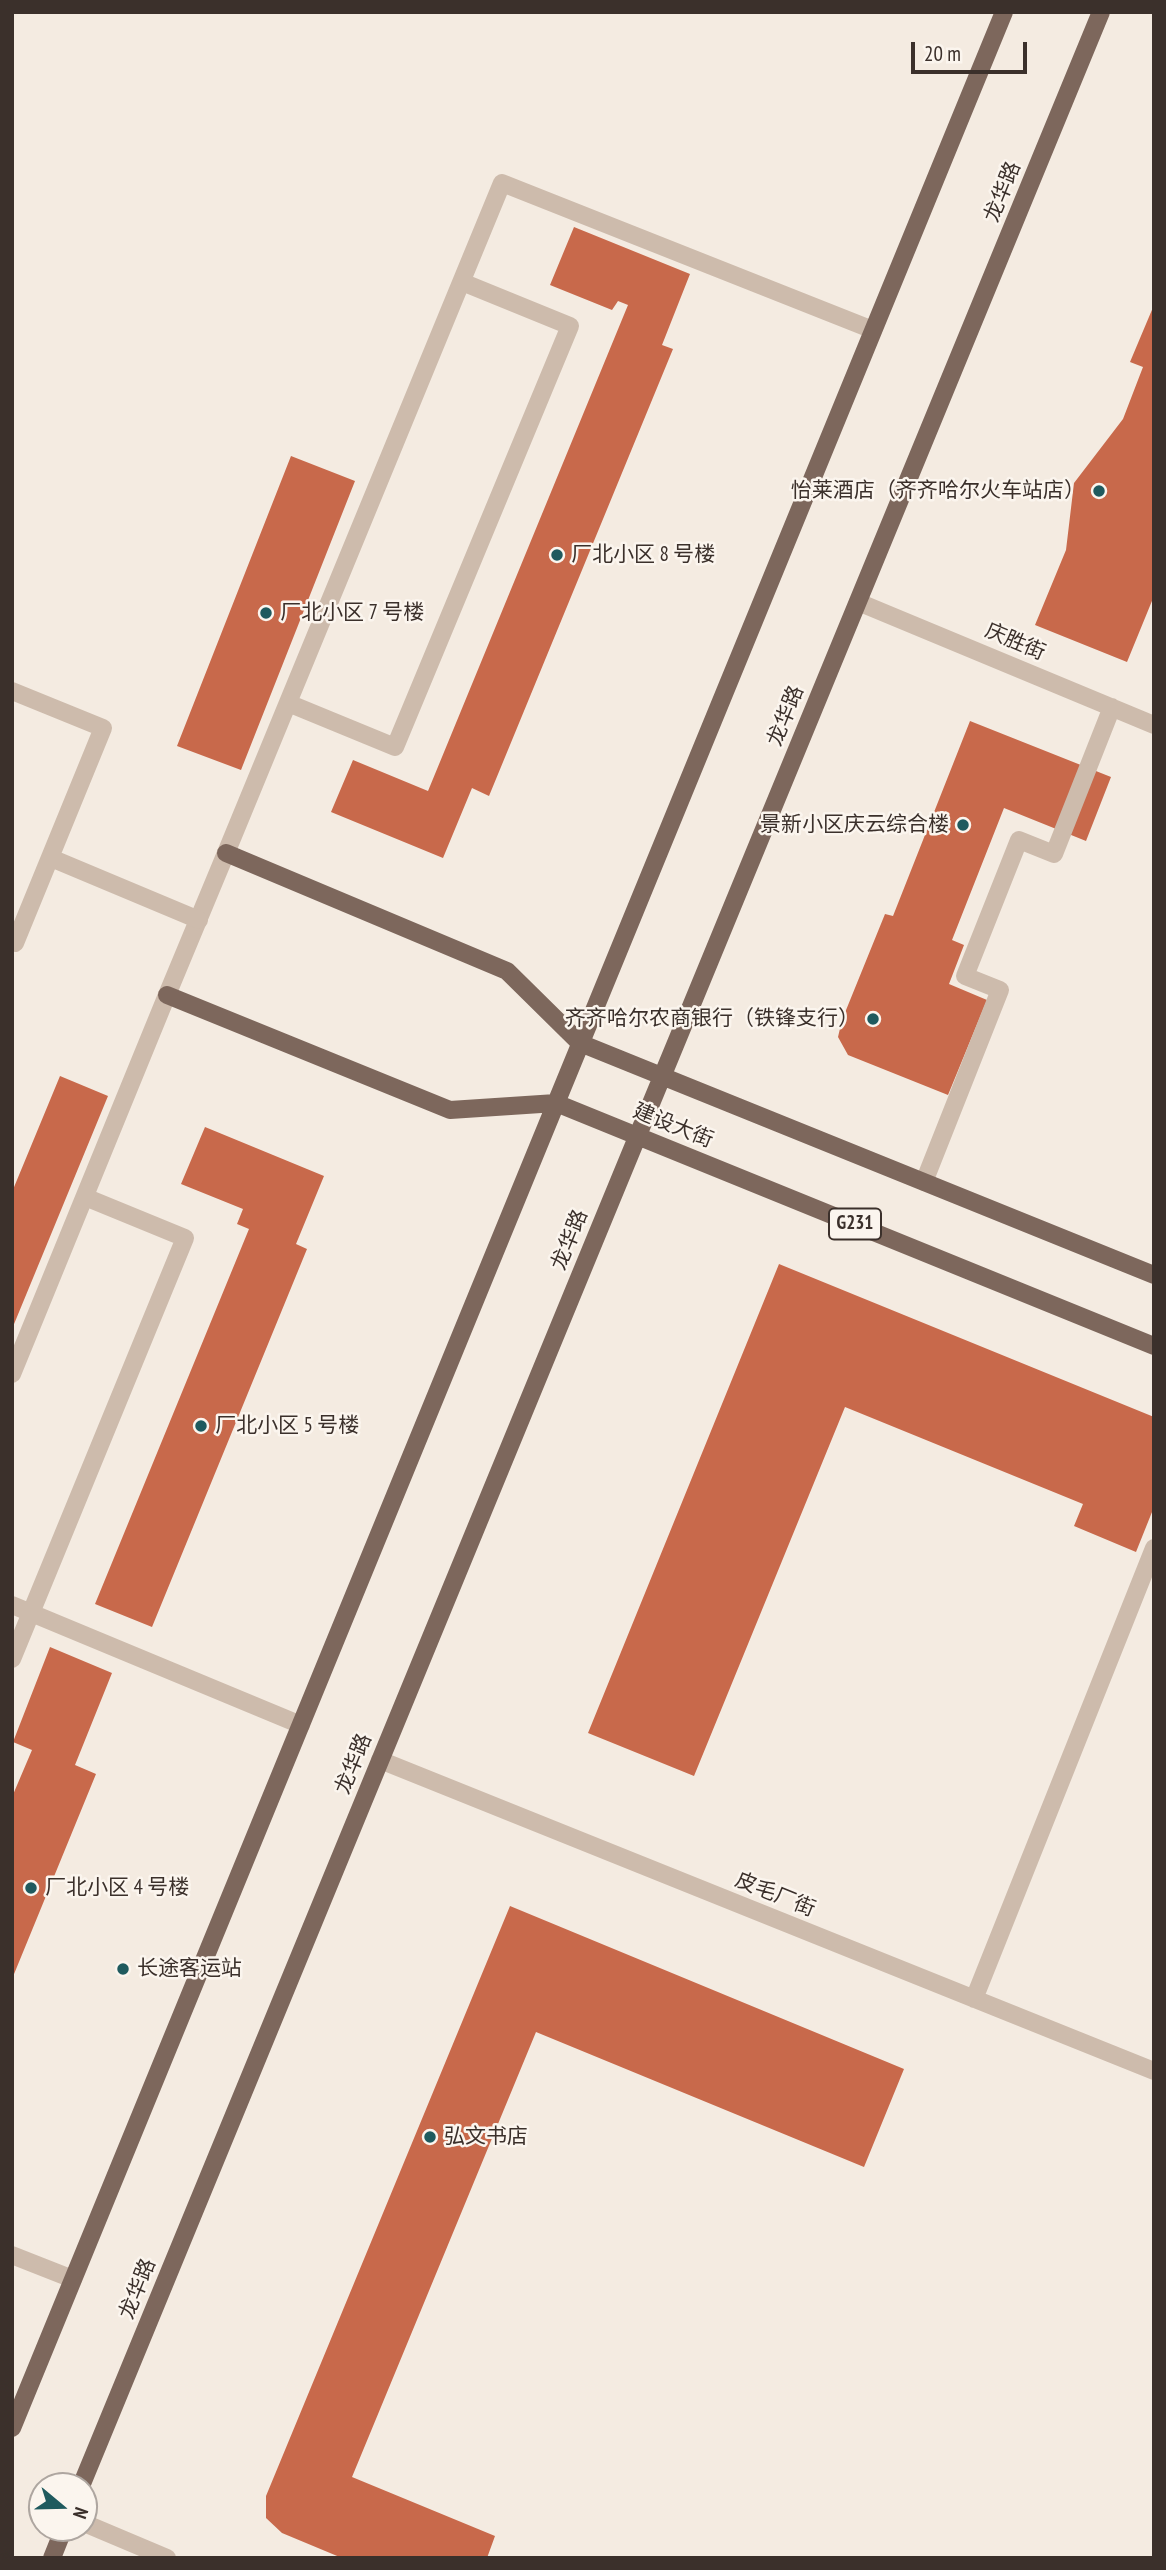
<!DOCTYPE html>
<html>
<head>
<meta charset="utf-8">
<style>
  body { margin:0 }
  #map { position:relative; width:1166px; height:2570px; overflow:hidden; background:#f4ebe1; font-family:"PT Sans Narrow",sans-serif }
  canvas { display:block }
  .frame { position:absolute; inset:0; border:14px solid #3b302b; pointer-events:none }
  .north { position:absolute; left:28px; top:2472px; width:70px; height:70px; box-sizing:border-box; background:#fbf5ee; border:2px solid #aea6a0; border-radius:50%; rotate:109deg; font-size:19px; font-weight:700; line-height:28px; text-align:center; color:#3b302b }
  .north::after { content:''; display:block; margin:auto; width:24px; height:32px; background:#1f5a5e; clip-path:polygon(50% 0,100% 100%,50% 72%,0 100%) }
  .scale { position:absolute; left:911px; top:42px; width:116px; height:32px; box-sizing:border-box; border:4px solid #3b302b; border-top:0; padding-left:9px; font-size:21px; line-height:24px; white-space:nowrap; color:#3b302b; -webkit-text-stroke:5px #fbf5ee; paint-order:stroke }
</style>
</head>
<body>
<div id="map">
<canvas width="1166" height="2570"></canvas>
<div class="frame"></div>
<div class="north">N</div>
<div class="scale">20 m</div>
</div>
<script>
const context = document.querySelector('canvas').getContext('2d');
context.lineJoin = 'round';
function paint(path, color) {
  context.fillStyle = color;
  context.fill(path, 'evenodd');
}
function toPath(rows) {
  const path = new Path2D();
  for (const r of rows) {
    path.moveTo(r[0], r[1]);
    for (let i = 2; i < r.length; i += 2) path.lineTo(r[i], r[i + 1]);
  }
  return path;
}
function strokePath(path, color, width, dash) {
  context.strokeStyle = color;
  context.lineWidth = width;
  context.lineCap = dash ? 'butt' : 'round';
  context.setLineDash(dash || []);
  context.stroke(path);
}
function label(font, color, halo, rows, align = 'center') {
  context.font = font + ' "PT Sans Narrow","Noto Sans SC",sans-serif';
  context.lineWidth = 5;
  context.setLineDash([]);
  context.textBaseline = 'middle';
  context.strokeStyle = halo;
  context.fillStyle = color;
  for (const [text, x, y, turn = 0] of rows) {
    context.save();
    context.translate(x, y);
    context.rotate((+turn || 0) * Math.PI / 180);
    context.textAlign = isNaN(turn) ? turn : align;
    if (halo) context.strokeText(text, 0, 0);
    context.fillText(text, 0, 0);
    context.restore();
  }
}
paint(toPath([
  [574,227,690,274,662,345,673,349,489,796,472,788,443,858,331,812,353,760,428,791,628,305,618,301,612,310,550,285],
  [1154,305,1154,596,1127,662,1035,625,1066,550,1074,483,1123,419,1143,367,1130,362],
  [291,456,355,481,241,770,177,746],
  [970,721,1111,777,1086,841,1004,808,952,940,964,945,949,984,987,1000,948,1095,848,1055,838,1037,842,1020,885,914,893,916],
  [60,1076,108,1096,12,1329,12,1192],
  [205,1127,324,1176,296,1244,307,1249,152,1627,95,1604,249,1229,237,1224,243,1209,181,1184],
  [779,1264,1154,1417,1154,1507,1136,1552,1074,1526,1083,1504,845,1407,694,1776,588,1733],
  [50,1647,112,1673,75,1765,96,1774,12,1979,12,1797,32,1750,13,1742],
  [510,1906,904,2069,864,2167,536,2032,352,2477,495,2536,487,2558,342,2558,282,2533,266,2518,266,2496]
]), '#c8694b');
strokePath(toPath([
  [167,995,226,853]
]), '#cdbbac', 18);
strokePath(toPath([
  [858,602,1154,725],
  [12,691,103,728,15,943,12,942],
  [288,703,395,747,570,326,462,282],
  [226,853,502,183,873,330],
  [51,858,199,920],
  [924,1182,1000,990,965,976,1019,840,1054,854,1112,707],
  [12,1374,167,995],
  [12,1605,301,1725],
  [12,1659,185,1238,85,1197],
  [380,1760,1154,2071],
  [974,1999,1154,1548],
  [12,2255,73,2279],
  [84,2523,167,2558]
]), '#cdbbac', 18);
strokePath(toPath([
  [226,853,507,971,580,1043,1154,1275],
  [167,995,450,1110,556,1103,1154,1346],
  [12,2428,1004,12],
  [81,2486,1101,12],
  [52,2558,64,2528]
]), '#7d675c', 18);
for (const [x, y, r, color] of [
  [1099,491,7,"#1f5a5e"],
  [557,555,7,"#1f5a5e"],
  [266,613,7,"#1f5a5e"],
  [963,825,7,"#1f5a5e"],
  [873,1019,7,"#1f5a5e"],
  [201,1426,7,"#1f5a5e"],
  [31,1888,7,"#1f5a5e"],
  [123,1969,7,"#1f5a5e"],
  [430,2137,7,"#1f5a5e"]
]) {
  const dot = new Path2D();
  dot.arc(x, y, r, 0, 2 * Math.PI);
  context.fillStyle = color;
  context.fill(dot);
  strokePath(dot, '#fbf5ee', 2.5);
}
for (const [x, y, w] of [
  [855,1224,52]
]) {
  const box = new Path2D();
  box.roundRect(x - w / 2, y - 15.5, w, 31, 5);
  context.fillStyle = '#fbf5ee';
  context.fill(box);
  strokePath(box, '#3b302b', 2);
}
label('bold 19px', '#3b302b', null, [
  ["G231",855,1224]
]);
label('21px', '#3b302b', '#fbf5ee', [
  ["龙华路",1003,192,-68],
  ["庆胜街",1015,642,23],
  ["龙华路",786,716,-68],
  ["建设大街",673,1126,22],
  ["龙华路",570,1240,-68],
  ["龙华路",354,1764,-68],
  ["皮毛厂街",775,1895,22],
  ["龙华路",138,2289,-68]
]);
label('21px', '#3b302b', '#fbf5ee', [
  ["怡莱酒店（齐齐哈尔火车站店）",1085,491,"right"],
  ["厂北小区 8 号楼",571,555],
  ["厂北小区 7 号楼",280,613],
  ["景新小区庆云综合楼",949,825,"right"],
  ["齐齐哈尔农商银行（铁锋支行）",859,1019,"right"],
  ["厂北小区 5 号楼",215,1426],
  ["厂北小区 4 号楼",45,1888],
  ["长途客运站",137,1969],
  ["弘文书店",444,2137]
], 'left');
</script>
</body>
</html>
